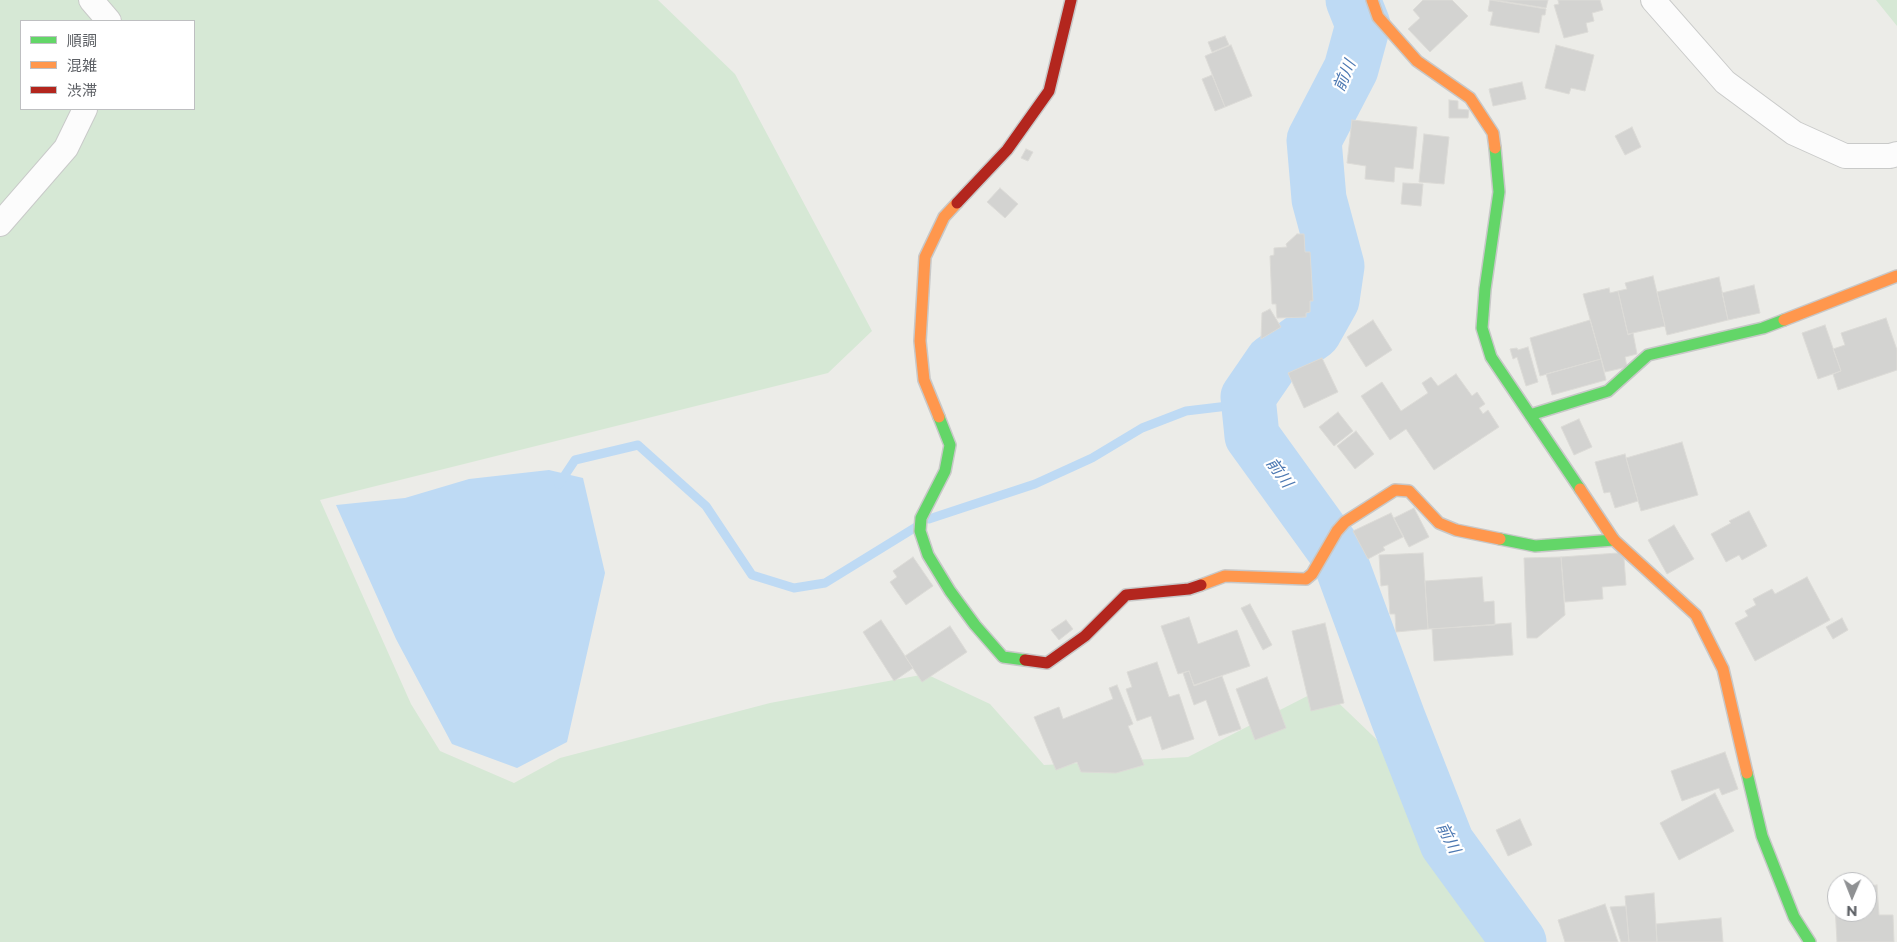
<!DOCTYPE html>
<html>
<head>
<meta charset="utf-8">
<style>
  body { margin:0 }
  #map { position:relative; width:1897px; height:942px; overflow:hidden; background:#ecece8; font-family:Montserrat,"Noto Sans JP",sans-serif }
  canvas { display:block }
  .legend { position:absolute; left:20px; top:20px; width:175px; height:90px; box-sizing:border-box; background:#fff; border:1px solid #bebfc1; margin:0; padding:6px 9px; list-style:none; font-size:15px; color:#5d6065 }
  .legend li { display:flex; align-items:center; gap:10px; height:25px }
  .legend b { width:25px; border:1px solid #bebfc1 }
  .north { position:absolute; left:1827px; top:872px; width:50px; height:50px; box-sizing:border-box; background:#fff; border:1px solid #bebfc1; border-radius:50%; rotate:181deg; font-size:14px; font-weight:700; line-height:20px; text-align:center; color:#5d6065 }
  .north::after { content:''; display:block; margin:auto; width:18px; height:22px; background:#8f9193; clip-path:polygon(50% 0,100% 100%,50% 72%,0 100%) }
</style>
</head>
<body>
<div id="map">
<canvas width="1897" height="942"></canvas>
<ul class="legend">
<li><b style="height:6px;background:#63d668"></b>順調</li>
<li><b style="height:6px;background:#ff974d"></b>混雑</li>
<li><b style="height:6px;background:#b3261e"></b>渋滞</li>
</ul>
<div class="north">N</div>
</div>
<script>
const context = document.querySelector('canvas').getContext('2d');
context.lineJoin = 'round';
function paint(path, color) {
  context.fillStyle = color;
  context.fill(path, 'evenodd');
}
function toPath(rows) {
  const path = new Path2D();
  for (const r of rows) {
    path.moveTo(r[0], r[1]);
    for (let i = 2; i < r.length; i += 2) path.lineTo(r[i], r[i + 1]);
  }
  return path;
}
function strokePath(path, color, width, dash) {
  context.strokeStyle = color;
  context.lineWidth = width;
  context.lineCap = dash ? 'butt' : 'round';
  context.setLineDash(dash || []);
  context.stroke(path);
}
function label(font, color, halo, rows, align = 'center') {
  context.font = font + ' Montserrat,"Noto Sans JP",sans-serif';
  context.lineWidth = 4.5;
  context.setLineDash([]);
  context.textBaseline = 'middle';
  context.strokeStyle = halo;
  context.fillStyle = color;
  for (const [text, x, y, turn = 0] of rows) {
    context.save();
    context.translate(x, y);
    context.rotate((+turn || 0) * Math.PI / 180);
    context.textAlign = isNaN(turn) ? turn : align;
    if (halo) context.strokeText(text, 0, 0);
    context.fillText(text, 0, 0);
    context.restore();
  }
}
paint(toPath([
  [0,0,658,0,735,74,872,331,828,373,320,500,411,704,440,751,514,783,560,758,770,703,926,674,990,704,1044,765,1188,757,1323,688,1395,757,1512,908,1546,942,0,942],
  [21,21,194,21,194,109,21,109],
  [1876,0,1897,0,1897,26]
]), '#d6e8d5');
paint(toPath([
  [549,470,583,478,605,573,567,742,517,768,452,744,396,639,336,505,405,498,469,479]
]), '#bedaf4');
strokePath(toPath([
  [559,484,575,460,638,445,706,506,752,575,794,588,825,583,916,527],
  [929,519,1035,484,1092,458,1142,428,1186,411,1228,406,1249,408]
]), '#bedaf4', 9);
strokePath(toPath([
  [1353,0,1363,25,1351,69,1314,140,1319,199,1337,266,1332,300,1314,332,1272,362,1248,397,1252,436,1338,555,1398,718,1447,843,1519,942]
]), '#bedaf4', 55);
const building = toPath([
  [1423,0,1452,0,1468,16,1430,52,1408,29,1420,18,1413,10,1423,0],
  [1490,0,1546,9,1545,15,1542,15,1539,33,1490,25,1493,12,1488,11,1490,0],
  [1495,0,1548,0,1546,8,1495,0],
  [1558,0,1600,0,1603,10,1592,13,1594,21,1586,23,1588,32,1564,38,1554,5,1559,4,1558,0],
  [1225,36,1229,45,1212,52,1208,42,1225,36],
  [1231,45,1252,96,1225,107,1205,56,1231,45],
  [1556,45,1594,55,1585,91,1571,88,1569,94,1545,88,1556,45],
  [1212,75,1225,107,1215,111,1202,79,1212,75],
  [1522,82,1526,99,1493,106,1489,89,1522,82],
  [1449,100,1458,101,1458,109,1469,110,1468,118,1449,118,1449,100],
  [1352,120,1417,127,1413,169,1395,167,1394,182,1365,179,1366,166,1347,163,1352,120],
  [1632,127,1641,147,1625,155,1615,136,1632,127],
  [1424,134,1449,137,1444,184,1419,182,1424,134],
  [1026,149,1033,152,1028,161,1021,158,1026,149],
  [1403,183,1423,184,1421,206,1401,204,1403,183],
  [1000,188,1018,204,1005,218,987,202,1000,188],
  [1297,234,1304,234,1305,252,1310,252,1313,301,1310,301,1310,312,1306,313,1306,317,1277,318,1276,304,1272,304,1270,256,1274,255,1274,248,1287,247,1286,244,1297,234],
  [1653,276,1665,326,1628,334,1618,291,1627,289,1625,283,1653,276],
  [1719,277,1728,320,1667,335,1657,292,1719,277],
  [1754,285,1760,313,1728,320,1722,293,1754,285],
  [1609,288,1610,293,1618,291,1628,335,1633,333,1637,354,1625,357,1627,367,1605,372,1583,294,1609,288],
  [1270,309,1281,327,1261,339,1262,313,1270,309],
  [1886,318,1897,350,1897,370,1838,390,1833,374,1841,371,1833,349,1845,345,1841,333,1886,318],
  [1373,320,1392,350,1366,367,1347,337,1373,320],
  [1590,320,1601,359,1540,376,1530,338,1590,320],
  [1825,325,1841,371,1818,379,1802,333,1825,325],
  [1528,347,1538,382,1526,386,1517,357,1513,359,1510,349,1517,348,1518,350,1528,347],
  [1322,358,1338,392,1304,408,1288,373,1322,358],
  [1601,359,1606,380,1552,395,1546,374,1601,359],
  [1456,374,1472,396,1477,392,1485,404,1479,408,1483,414,1488,410,1499,427,1434,470,1406,429,1390,440,1361,396,1382,382,1401,411,1428,393,1422,383,1431,377,1438,386,1456,374],
  [1338,412,1353,431,1334,446,1319,427,1338,412],
  [1579,419,1592,447,1574,455,1561,427,1579,419],
  [1356,431,1374,454,1355,469,1337,446,1356,431],
  [1682,442,1698,495,1641,511,1626,458,1682,442],
  [1625,454,1638,501,1615,508,1610,492,1604,493,1595,462,1625,454],
  [1414,508,1429,537,1409,547,1394,518,1414,508],
  [1749,511,1767,546,1742,560,1739,555,1726,562,1711,534,1731,523,1729,521,1749,511],
  [1391,513,1403,537,1383,547,1385,550,1368,559,1353,531,1391,513],
  [1674,525,1694,559,1667,574,1648,540,1674,525],
  [1423,553,1428,629,1396,632,1395,614,1390,614,1388,585,1381,586,1379,555,1423,553],
  [1618,553,1624,559,1626,585,1602,587,1603,599,1565,602,1561,557,1618,553],
  [913,557,933,586,906,605,890,582,897,577,893,571,913,557],
  [1561,557,1565,615,1537,638,1527,638,1524,558,1561,557],
  [1482,577,1484,602,1494,601,1495,625,1428,629,1425,581,1482,577],
  [1807,577,1830,620,1755,661,1735,623,1748,616,1745,611,1756,605,1753,599,1772,589,1775,594,1807,577],
  [1250,604,1272,645,1263,650,1241,608,1250,604],
  [1189,617,1198,644,1237,630,1250,666,1194,685,1189,671,1178,674,1161,626,1189,617],
  [1842,618,1848,630,1833,639,1826,627,1842,618],
  [881,620,913,668,894,681,863,632,881,620],
  [1066,620,1073,629,1059,640,1051,630,1066,620],
  [1325,623,1344,703,1311,711,1292,631,1325,623],
  [1511,623,1513,655,1434,661,1432,629,1511,623],
  [950,626,967,652,922,682,905,656,950,626],
  [1157,662,1169,697,1179,694,1194,739,1162,750,1151,716,1137,721,1126,689,1132,687,1127,672,1157,662],
  [1189,671,1194,686,1222,676,1241,729,1219,736,1206,700,1194,705,1183,673,1189,671],
  [1267,677,1286,728,1255,740,1236,689,1267,677],
  [1117,685,1133,724,1128,726,1144,765,1116,773,1081,772,1077,762,1056,770,1034,717,1059,707,1063,719,1113,699,1109,688,1117,685],
  [1725,752,1738,789,1722,795,1719,788,1682,801,1671,771,1725,752],
  [1715,793,1734,831,1679,860,1660,823,1715,793],
  [1520,819,1532,845,1508,856,1496,830,1520,819],
  [1877,885,1879,915,1893,915,1894,942,1837,942,1834,887,1837,887,1837,912,1867,912,1867,886,1877,885],
  [1654,893,1657,942,1629,942,1625,896,1654,893],
  [1605,904,1618,942,1565,942,1558,920,1605,904],
  [1626,906,1629,942,1621,942,1610,907,1626,906],
  [1721,918,1723,942,1657,942,1656,924,1721,918]
]);
paint(building, '#d3d3d1');
strokePath(building, '#dcdbd7', 1);
const street = toPath([
  [91,0,109,21],
  [1653,0,1725,82,1794,133,1845,156,1890,156,1897,154],
  [0,224,66,148,85,109]
]);
const fast = toPath([
  [1495,148,1499,192,1485,289,1482,328,1491,357,1580,489],
  [1530,415,1608,391,1648,355,1763,328,1784,320],
  [939,417,950,445,945,471,921,518,920,531,928,555,950,591,975,625,1003,657,1025,660],
  [1500,539,1535,546,1614,540],
  [1747,773,1762,836,1794,917,1810,942]
]);
const slow = toPath([
  [1372,0,1378,17,1417,61,1470,98,1493,133,1495,148],
  [1784,320,1897,276],
  [939,417,924,380,920,341,925,257,944,217,957,203],
  [1580,489,1614,540,1696,615,1723,669,1747,773],
  [1201,585,1225,576,1306,579,1312,574,1337,531,1345,522,1395,490,1409,491,1439,523,1456,530,1500,539]
]);
const jam = toPath([
  [957,203,1007,150,1049,91,1071,0],
  [1025,660,1047,663,1085,636,1126,595,1189,589,1201,585]
]);
strokePath(street, '#c9cac9', 26);
strokePath(fast, '#c8c8c8', 14);
strokePath(slow, '#c8c8c8', 14);
strokePath(jam, '#c8c8c8', 14);
strokePath(street, '#fcfcfc', 24);
strokePath(fast, '#63d668', 11);
strokePath(slow, '#ff974d', 11);
strokePath(jam, '#b3261e', 11);
label('italic 16px', '#4c78b2', '#fff', [
  ["前川",1345,76,-67],
  ["前川",1279,473,54],
  ["前川",1448,838,63]
]);
</script>
</body>
</html>
